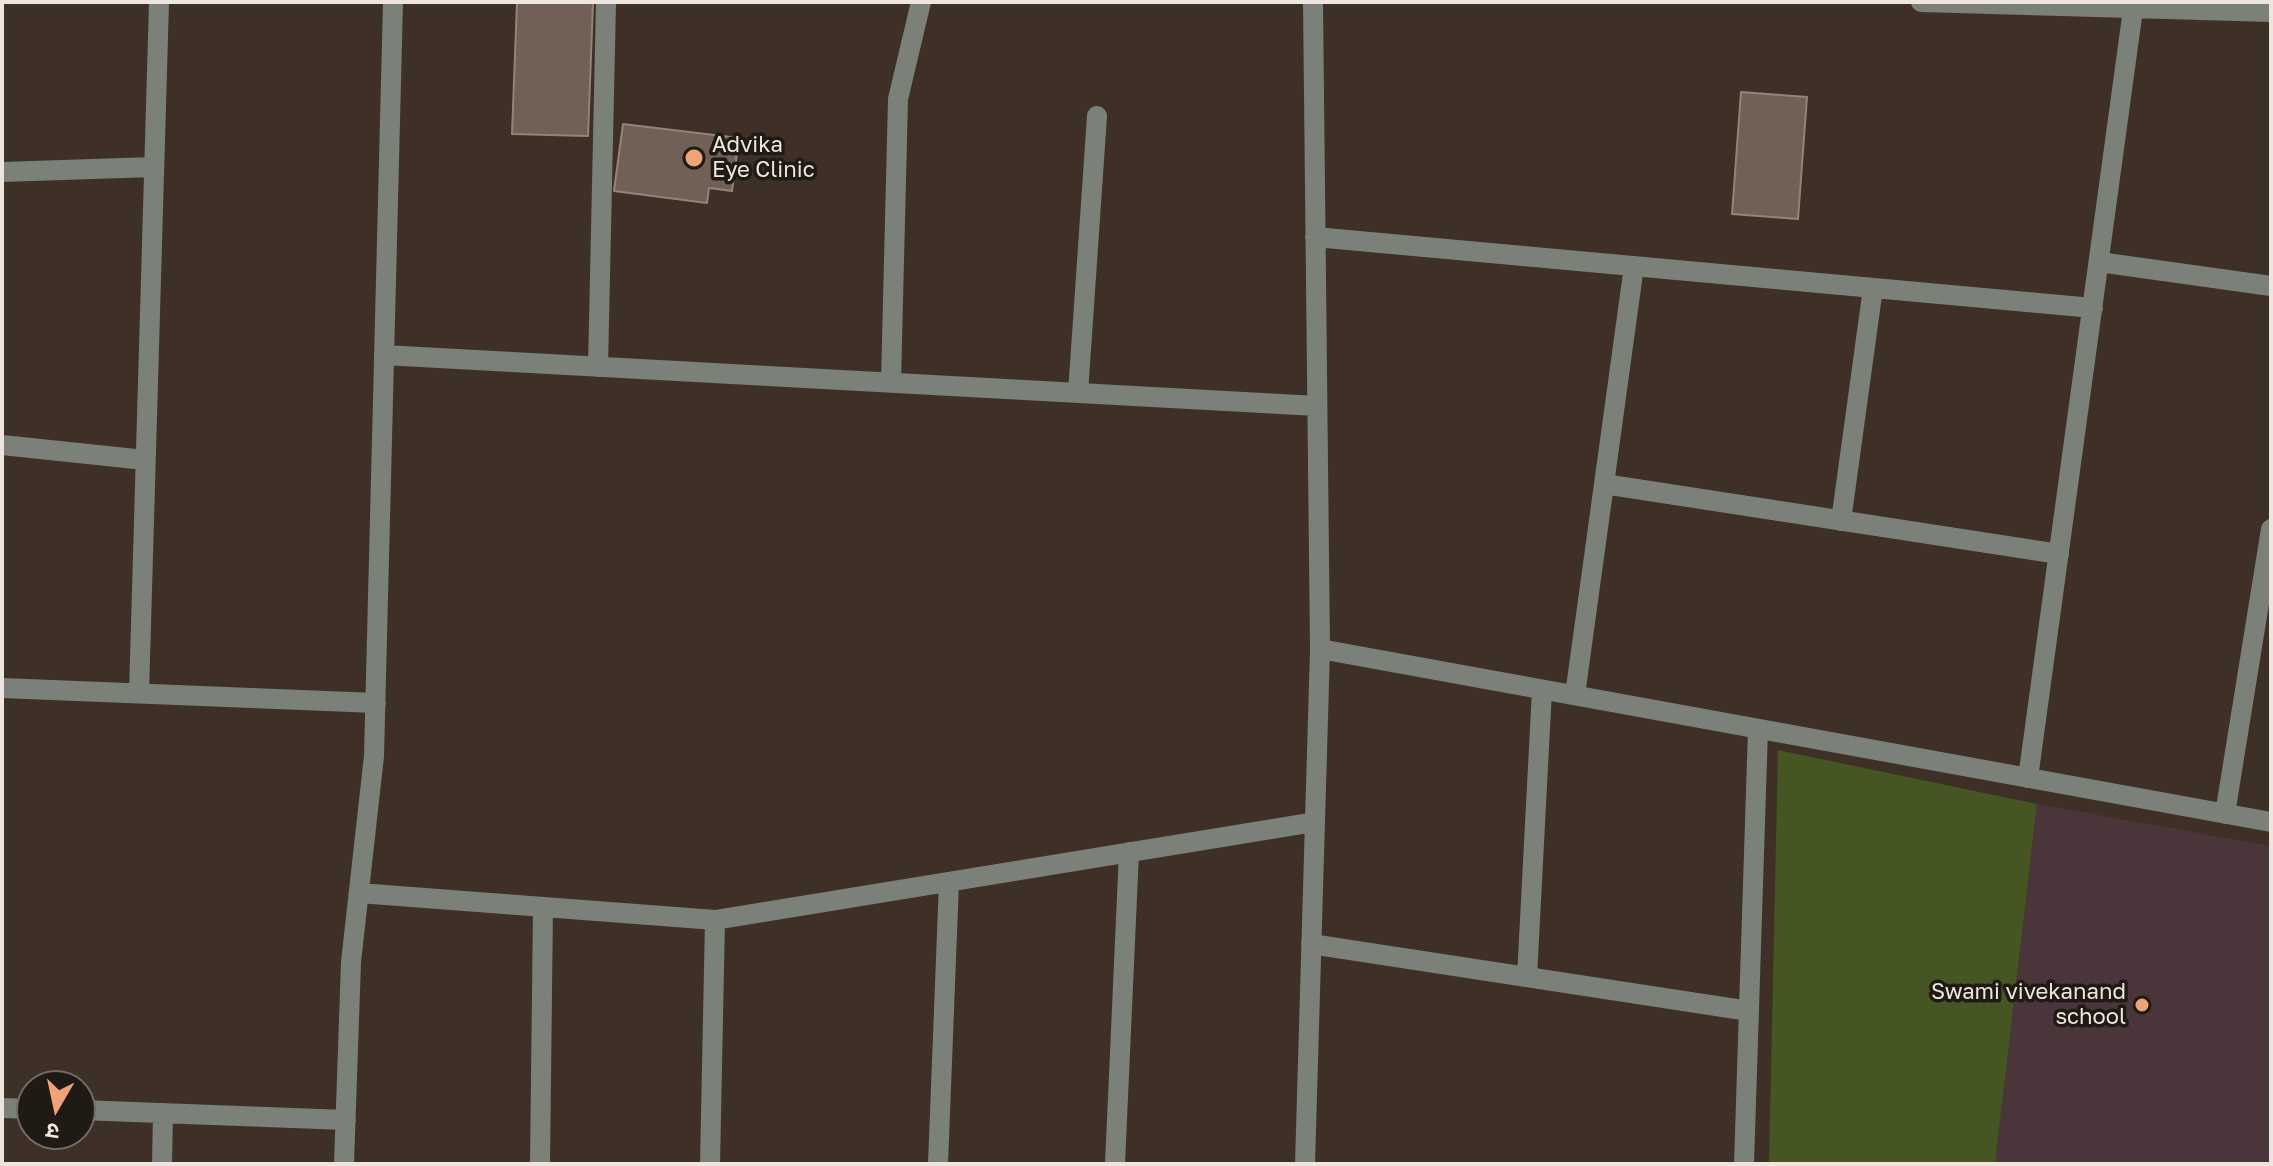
<!DOCTYPE html>
<html>
<head>
<meta charset="utf-8">
<style>
  body { margin:0 }
  #map { position:relative; width:2273px; height:1166px; overflow:hidden; background:#3e3026; font-family:"Golos Text","Noto Sans Devanagari",sans-serif }
  canvas { display:block }
  .frame { position:absolute; inset:0; border:4px solid #eee5de; pointer-events:none }
  .north { position:absolute; left:16px; top:1070px; width:80px; height:80px; box-sizing:border-box; background:#201a15; border:2px solid #726b65; border-radius:50%; rotate:189deg; font-size:22px; font-weight:700; line-height:32px; text-align:center; color:#eee5de }
  .north::after { content:''; display:block; margin:auto; width:28px; height:36px; background:#f0a279; clip-path:polygon(50% 0,100% 100%,50% 72%,0 100%) }
</style>
</head>
<body>
<div id="map">
<canvas width="2273" height="1166"></canvas>
<div class="frame"></div>
<div class="north">उ</div>
</div>
<script>
const context = document.querySelector('canvas').getContext('2d');
context.lineJoin = 'round';
function paint(path, color) {
  context.fillStyle = color;
  context.fill(path, 'evenodd');
}
function toPath(rows) {
  const path = new Path2D();
  for (const r of rows) {
    path.moveTo(r[0], r[1]);
    for (let i = 2; i < r.length; i += 2) path.lineTo(r[i], r[i + 1]);
  }
  return path;
}
function strokePath(path, color, width, dash) {
  context.strokeStyle = color;
  context.lineWidth = width;
  context.lineCap = dash ? 'butt' : 'round';
  context.setLineDash(dash || []);
  context.stroke(path);
}
function label(font, color, halo, rows, align = 'center') {
  context.font = font + ' "Golos Text",sans-serif';
  context.lineWidth = 7;
  context.setLineDash([]);
  context.textBaseline = 'middle';
  context.strokeStyle = halo;
  context.fillStyle = color;
  for (const [text, x, y, turn = 0] of rows) {
    context.save();
    context.translate(x, y);
    context.rotate((+turn || 0) * Math.PI / 180);
    context.textAlign = isNaN(turn) ? turn : align;
    if (halo) context.strokeText(text, 0, 0);
    context.fillText(text, 0, 0);
    context.restore();
  }
}
paint(toPath([
  [2037,804,2271,846,2271,1164,1995,1164]
]), '#49353a');
paint(toPath([
  [1778,750,2037,804,1995,1164,1769,1164]
]), '#455623');
const building = toPath([
  [517,2,593,2,588,136,512,134,517,2],
  [1741,92,1807,97,1798,219,1732,214,1741,92],
  [623,124,739,138,732,191,709,188,707,203,614,191,623,124]
]);
paint(building, '#706055');
strokePath(building, '#948478', 2);
strokePath(toPath([
  [1921,2,2271,12],
  [2,172,153,167],
  [1315,237,2093,308],
  [2099,262,2271,286],
  [384,355,1317,406],
  [598,367,606,2],
  [891,382,898,99,921,2],
  [1078,393,1097,116],
  [2,445,145,460],
  [1604,484,2059,554],
  [1841,521,1873,288],
  [1320,649,2271,822],
  [2,688,376,703],
  [139,693,159,2],
  [1575,695,1634,266],
  [2028,778,2134,2],
  [2225,814,2271,529],
  [359,893,715,920,1315,822],
  [1311,944,1749,1011],
  [1527,977,1542,690],
  [2,1108,32,1109],
  [80,1110,346,1120],
  [162,1164,163,1113],
  [344,1164,351,962,374,756,393,2],
  [540,1164,543,907],
  [710,1164,715,920],
  [938,1164,949,882],
  [1115,1164,1129,852],
  [1305,1164,1320,649,1313,2],
  [1744,1164,1758,729]
]), '#7b8079', 20);
for (const [x, y, r, color] of [
  [694,158,10,"#f0a279"],
  [2142,1005,8,"#f0a279"]
]) {
  const dot = new Path2D();
  dot.arc(x, y, r, 0, 2 * Math.PI);
  context.fillStyle = color;
  context.fill(dot);
  strokePath(dot, '#201a15', 3);
}
label('22px', '#eee5de', '#201a15', [
  ["Advika",712,145],
  ["Eye Clinic",712,170],
  ["Swami vivekanand",2126,992,"right"],
  ["school",2126,1017,"right"]
], 'left');
</script>
</body>
</html>
